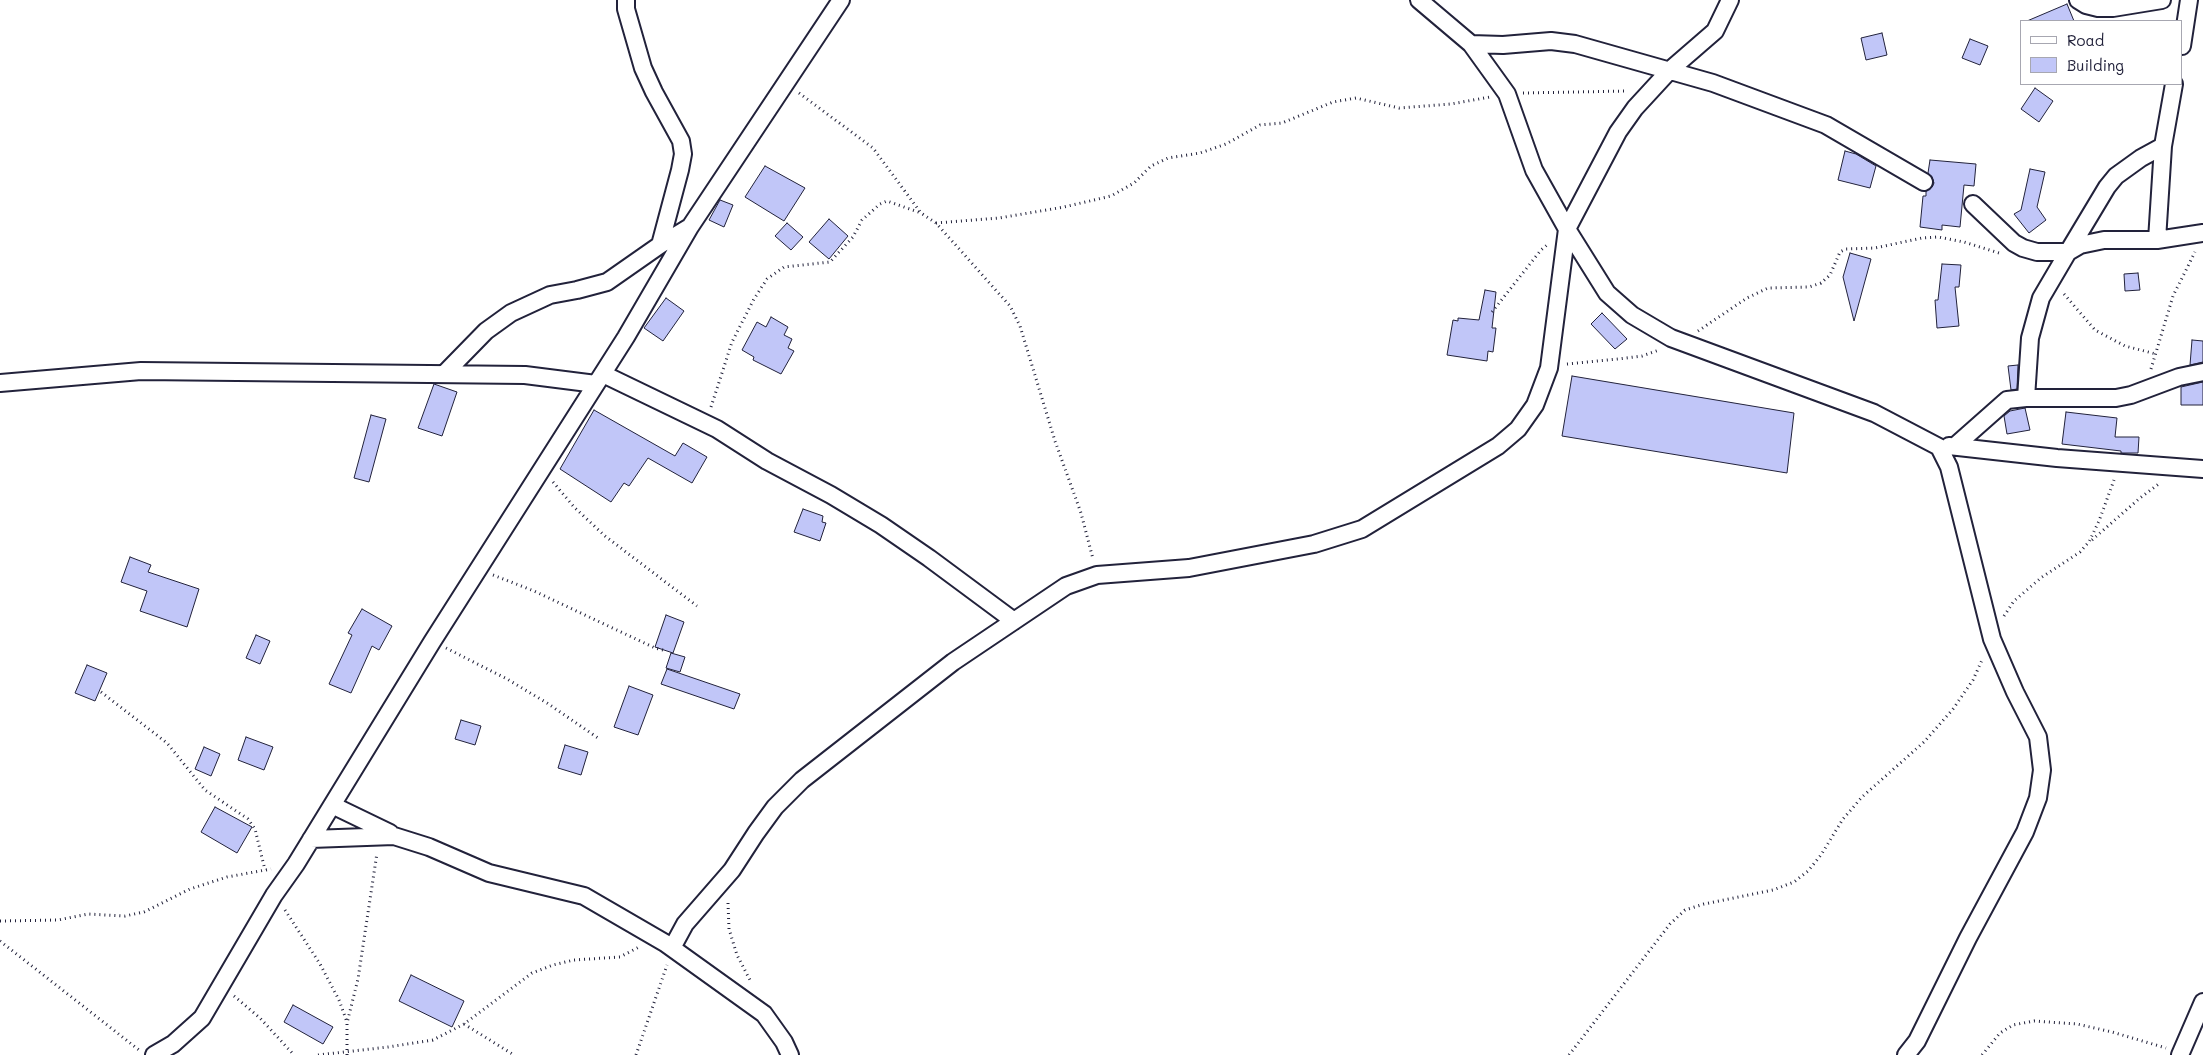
<!DOCTYPE html>
<html>
<head>
<meta charset="utf-8">
<style>
  body { margin:0 }
  #map { position:relative; width:2203px; height:1055px; overflow:hidden; background:#fff; font-family:Mali,sans-serif }
  canvas { display:block }
  .legend { position:absolute; left:2020px; top:20px; width:162px; height:65px; box-sizing:border-box; background:#fff; border:1px solid #a7a7b1; margin:0; padding:6px 9px; list-style:none; font-size:15px; color:#22223b }
  .legend li { display:flex; align-items:center; gap:10px; height:25px }
  .legend b { width:25px; border:1px solid #a7a7b1 }
</style>
</head>
<body>
<div id="map">
<canvas width="2203" height="1055"></canvas>
<ul class="legend">
<li><b style="height:6px;background:#fff"></b>Road</li>
<li><b style="height:14px;background:#c1c6f8"></b>Building</li>
</ul>
</div>
<script>
const context = document.querySelector('canvas').getContext('2d');
context.lineJoin = 'round';
function paint(path, color) {
  context.fillStyle = color;
  context.fill(path, 'evenodd');
}
function toPath(rows) {
  const path = new Path2D();
  for (const r of rows) {
    path.moveTo(r[0], r[1]);
    for (let i = 2; i < r.length; i += 2) path.lineTo(r[i], r[i + 1]);
  }
  return path;
}
function strokePath(path, color, width, dash) {
  context.strokeStyle = color;
  context.lineWidth = width;
  context.lineCap = dash ? 'butt' : 'round';
  context.setLineDash(dash || []);
  context.stroke(path);
}
const building = toPath([
  [2067,4,2074,21,2027,21,2067,4],
  [1882,33,1887,55,1866,60,1861,38,1882,33],
  [1970,39,1988,46,1980,65,1962,58,1970,39],
  [2035,88,2053,101,2039,122,2021,109,2035,88],
  [1845,151,1856,154,1876,166,1870,188,1838,180,1845,151],
  [1930,160,1976,164,1974,186,1964,185,1960,227,1942,225,1942,230,1920,227,1923,196,1926,196,1926,191,1932,187,1934,183,1932,177,1928,173,1930,160],
  [765,166,805,188,784,221,745,197,765,166],
  [2030,169,2045,172,2037,207,2046,220,2029,233,2014,214,2021,210,2030,169],
  [720,200,733,205,724,227,709,220,720,200],
  [829,219,848,236,829,259,809,242,829,219],
  [787,223,803,237,791,250,775,236,787,223],
  [1850,253,1871,259,1854,321,1843,277,1850,253],
  [1942,264,1961,265,1959,287,1955,287,1959,326,1937,328,1935,300,1938,300,1942,264],
  [2138,273,2140,290,2125,291,2124,274,2138,273],
  [1485,290,1496,292,1492,328,1496,328,1493,352,1488,351,1487,361,1447,355,1453,320,1458,321,1458,318,1479,320,1485,290],
  [666,298,684,311,663,341,644,328,666,298],
  [1602,313,1627,339,1615,349,1591,324,1602,313],
  [771,317,788,327,784,335,792,339,788,348,794,351,781,374,753,360,754,357,742,350,757,322,766,327,771,317],
  [2192,340,2203,341,2203,362,2190,365,2192,340],
  [2018,365,2017,389,2011,390,2008,366,2018,365],
  [1572,376,1794,413,1787,473,1562,436,1572,376],
  [2203,382,2203,405,2181,405,2181,387,2203,382],
  [434,384,457,392,442,436,418,428,434,384],
  [2025,408,2030,430,2007,434,2004,416,2010,411,2025,408],
  [594,410,675,456,683,443,707,457,692,483,648,458,629,486,624,483,611,502,560,469,594,410],
  [2066,412,2117,418,2115,437,2139,437,2138,453,2121,453,2121,451,2062,444,2066,412],
  [371,415,386,419,369,482,354,478,371,415],
  [803,509,823,516,822,522,826,523,820,541,794,532,803,509],
  [130,557,151,565,148,572,199,589,187,627,140,611,147,591,121,582,130,557],
  [362,609,392,626,379,650,372,646,351,693,329,684,352,635,348,633,362,609],
  [666,615,684,622,673,653,655,647,666,615],
  [256,635,270,641,260,664,246,658,256,635],
  [671,653,685,657,680,672,666,668,671,653],
  [87,665,107,673,95,701,75,693,87,665],
  [667,669,740,694,734,709,661,684,667,669],
  [629,686,653,695,638,735,614,727,629,686],
  [461,720,481,726,475,745,455,739,461,720],
  [246,737,273,747,264,770,238,760,246,737],
  [565,745,588,752,581,775,558,768,565,745],
  [204,747,220,754,211,776,195,769,204,747],
  [215,807,252,827,237,853,201,832,215,807],
  [411,975,464,1001,452,1027,399,1001,411,975],
  [293,1005,333,1027,323,1044,284,1022,293,1005]
]);
paint(building, '#c1c6f8');
strokePath(building, '#22223b', 1);
const street = toPath([
  [626,0,626,9,643,68,654,92,681,141,683,154,680,170,660,245],
  [1419,0,1471,44,1507,94,1534,170,1567,229,1607,293,1632,315,1671,338,1874,413,1939,447,1949,467,1992,639,2015,692,2038,737,2042,770,2038,798,2025,832,1968,938,1917,1041,1906,1055],
  [2078,0,2086,5,2098,8,2113,8,2162,0],
  [1471,44,1503,45,1551,41,1575,44,1713,83,1826,125,1924,182],
  [2182,46,2189,0],
  [1973,204,2014,243,2023,248,2037,252,2068,252,2107,187,2116,176,2141,158,2163,146],
  [2157,240,2163,146,2174,84],
  [444,374,486,331,511,313,550,295,577,290,607,282,660,245,688,228],
  [603,374,717,429,767,461,831,495,881,525,929,558,1014,621],
  [0,383,141,371,525,375,596,384],
  [2026,398,2030,338,2041,298,2068,252,2080,245,2104,240,2157,240,2203,233],
  [1949,446,2057,458,2203,469],
  [1955,446,2007,400,2026,398,2116,398,2131,395,2179,377,2203,372],
  [332,805,390,833],
  [311,839,394,836,429,847,489,873,584,896,665,943,764,1014,784,1042,790,1055],
  [672,948,685,924,732,870,756,833,775,807,802,780,953,662,1066,586,1097,575,1189,568,1314,544,1362,529,1498,446,1518,429,1535,405,1549,368,1567,229,1618,132,1635,108,1670,70,1715,31,1730,0],
  [154,1055,173,1044,202,1018,274,895,296,864,432,642,626,337,690,227,841,0],
  [2180,1055,2203,1002]
]);
strokePath(street, '#22223b', 20);
strokePath(toPath([
  [799,93,873,148,921,213,936,223,1010,306,1020,326,1055,441,1081,513,1093,559],
  [1523,93,1627,91],
  [936,223,999,218,1064,207,1111,196,1134,183,1151,166,1168,158,1200,153,1226,144,1260,125,1282,123,1333,102,1356,98,1399,108,1451,104,1490,97],
  [2064,294,2095,330,2125,346,2156,354],
  [1492,312,1541,250,1547,245],
  [1698,331,1747,298,1768,288,1809,287,1821,283,1830,275,1840,252,1846,249,1875,248,1922,238,1938,237,1964,242,1999,253],
  [1567,364,1618,359,1642,356,1659,350],
  [2151,369,2173,296,2195,252],
  [711,407,732,342,754,299,767,279,784,267,830,262,853,237,862,220,880,204,887,201,921,213],
  [553,482,574,507,605,536,697,606],
  [2092,540,2140,498,2160,483],
  [493,575,534,591,655,648,663,650],
  [2004,616,2014,601,2042,577,2080,552,2089,542,2099,521,2114,480],
  [446,648,507,679,547,703,598,738],
  [101,692,167,743,205,790,248,819,255,829,265,870],
  [728,903,729,929,737,955,751,982],
  [285,910,320,964,339,1000,347,1022],
  [0,921,58,920,88,914,125,916,144,912,190,889,227,877,271,869],
  [0,941,139,1050],
  [234,996,260,1018,294,1055],
  [464,1024,514,1055],
  [318,1055,388,1047,433,1040,464,1024,532,973,553,965,574,960,620,957,639,947],
  [347,1055,347,1023,358,979,377,853],
  [636,1055,667,965],
  [1569,1055,1670,924,1685,910,1704,904,1773,890,1794,882,1808,871,1821,855,1843,819,1862,797,1924,742,1953,709,1973,680,1982,660],
  [1982,1055,2000,1033,2013,1025,2034,1021,2077,1024,2112,1032,2166,1048]
]), '#22223b', 3, [1, 4]);
strokePath(street, '#fff', 16);
</script>
</body>
</html>
